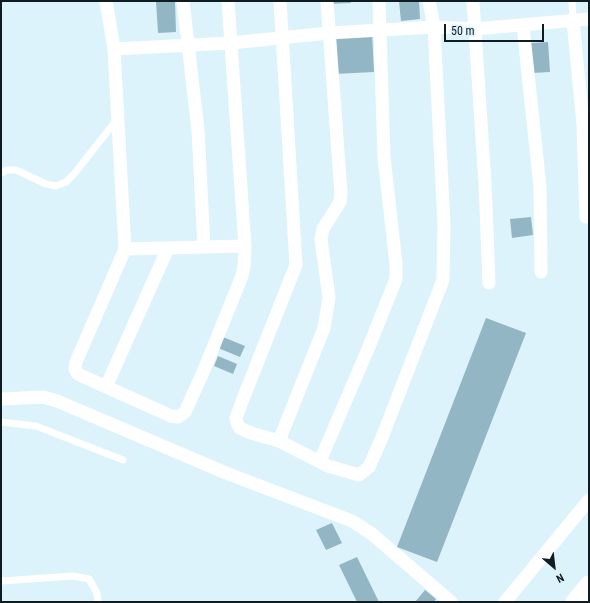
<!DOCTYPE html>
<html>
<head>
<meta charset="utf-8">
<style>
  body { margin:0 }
  #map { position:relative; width:590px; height:603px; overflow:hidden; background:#dcf3fb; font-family:"Roboto Condensed",sans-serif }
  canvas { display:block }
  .frame { position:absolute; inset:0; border:2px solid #0f1d23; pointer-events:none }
  .north { position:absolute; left:534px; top:547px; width:40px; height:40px; -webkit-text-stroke:3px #dcf3fb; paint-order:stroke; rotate:152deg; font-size:11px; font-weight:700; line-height:16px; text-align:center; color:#0f1d23 }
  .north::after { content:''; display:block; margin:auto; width:14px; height:18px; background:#0f1d23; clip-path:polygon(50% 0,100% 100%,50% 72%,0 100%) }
  .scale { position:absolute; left:444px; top:24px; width:100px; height:18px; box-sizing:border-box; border:2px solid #0f1d23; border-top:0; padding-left:5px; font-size:12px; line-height:14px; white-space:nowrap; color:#0f1d23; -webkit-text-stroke:3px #dcf3fb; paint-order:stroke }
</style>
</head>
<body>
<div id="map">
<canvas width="590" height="603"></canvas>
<div class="frame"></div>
<div class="north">N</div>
<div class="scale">50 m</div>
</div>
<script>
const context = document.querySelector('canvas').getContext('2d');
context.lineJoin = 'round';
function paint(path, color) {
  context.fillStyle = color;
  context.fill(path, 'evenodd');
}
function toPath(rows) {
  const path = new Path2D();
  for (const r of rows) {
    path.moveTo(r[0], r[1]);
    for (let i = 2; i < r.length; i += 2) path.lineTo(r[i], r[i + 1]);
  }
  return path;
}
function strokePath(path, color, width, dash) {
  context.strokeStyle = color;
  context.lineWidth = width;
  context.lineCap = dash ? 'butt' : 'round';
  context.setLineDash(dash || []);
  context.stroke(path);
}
paint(toPath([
  [156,1,175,1,176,32,158,33],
  [329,1,350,1,351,3,329,4],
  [399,1,419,1,420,19,401,21],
  [372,32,374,72,334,74,332,34],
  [548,42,550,72,532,73,531,43],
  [531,217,533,235,512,238,510,219],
  [486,318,526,333,437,562,397,547],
  [223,337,245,346,240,357,218,348],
  [218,356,237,364,233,374,214,366],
  [332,523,342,543,326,550,316,530],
  [357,557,379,602,357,602,339,565],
  [425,590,436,599,434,602,415,602]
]), '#92b6c4');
strokePath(toPath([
  [572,1,573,20],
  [1,173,7,170,16,170,46,184,56,186,66,182,74,174,118,118],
  [1,422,36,426,123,460],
  [1,581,73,576,89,579,97,593,98,602]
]), '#fff', 7);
strokePath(toPath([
  [106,1,114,49,125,249,76,362,75,369,77,373,82,376,171,416,178,417,185,412,204,370,242,276,244,266,245,246,228,1],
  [183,1,198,130,204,247],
  [280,1,296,265,243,399,236,418,237,423,240,428,251,433,279,441,328,466,359,475,369,467,381,440,443,280,444,224,434,27,429,1],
  [473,1,485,183,489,283],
  [573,20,583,125,586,217],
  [523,26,540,187,541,272],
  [114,49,231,43,329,33,434,27,475,29,589,19],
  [125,249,245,246],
  [106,387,168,248],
  [1,399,43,397,57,401,226,473,352,521,372,534,451,602],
  [279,441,324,328,329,298,321,239,323,229,340,202,341,194,327,1],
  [320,461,368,349,396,279,396,264,384,157,379,1],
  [505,602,589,500]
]), '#fff', 13);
strokePath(toPath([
  [575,602,589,585]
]), '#fff', 19);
</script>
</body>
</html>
